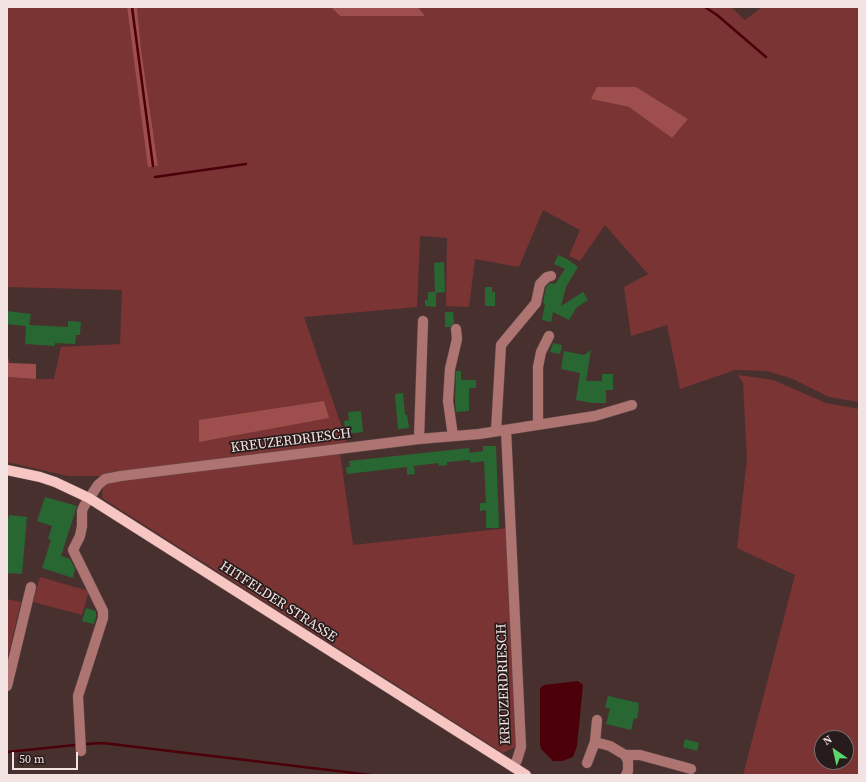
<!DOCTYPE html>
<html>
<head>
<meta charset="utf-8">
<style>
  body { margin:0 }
  #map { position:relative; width:866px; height:782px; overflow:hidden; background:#48302f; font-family:"Source Serif 4",serif }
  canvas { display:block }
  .frame { position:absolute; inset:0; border:8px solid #f2e2e1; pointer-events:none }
  .north { position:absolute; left:814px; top:730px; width:40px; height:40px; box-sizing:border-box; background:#271c1b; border:1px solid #786b6a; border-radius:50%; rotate:326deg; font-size:11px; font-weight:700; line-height:16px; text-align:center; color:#f2e2e1 }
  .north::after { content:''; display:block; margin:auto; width:14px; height:18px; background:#5bd56e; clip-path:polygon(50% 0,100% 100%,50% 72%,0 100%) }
  .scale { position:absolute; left:12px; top:752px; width:66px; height:18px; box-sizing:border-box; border:2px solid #f2e2e1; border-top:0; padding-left:5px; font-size:12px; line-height:14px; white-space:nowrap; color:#f2e2e1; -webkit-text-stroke:3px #271c1b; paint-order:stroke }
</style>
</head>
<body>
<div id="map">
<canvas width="866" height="782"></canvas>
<div class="frame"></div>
<div class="north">N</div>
<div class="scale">50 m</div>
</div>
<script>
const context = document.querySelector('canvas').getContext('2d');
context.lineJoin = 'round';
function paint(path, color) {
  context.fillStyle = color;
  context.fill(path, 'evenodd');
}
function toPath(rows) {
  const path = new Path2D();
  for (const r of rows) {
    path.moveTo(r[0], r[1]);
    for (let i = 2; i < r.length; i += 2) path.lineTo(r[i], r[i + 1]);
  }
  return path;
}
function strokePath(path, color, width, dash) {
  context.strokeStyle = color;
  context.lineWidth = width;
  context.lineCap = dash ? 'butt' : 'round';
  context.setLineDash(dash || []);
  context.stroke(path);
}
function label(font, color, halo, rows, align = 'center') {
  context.font = font + ' "Source Serif 4",serif';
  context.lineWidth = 3.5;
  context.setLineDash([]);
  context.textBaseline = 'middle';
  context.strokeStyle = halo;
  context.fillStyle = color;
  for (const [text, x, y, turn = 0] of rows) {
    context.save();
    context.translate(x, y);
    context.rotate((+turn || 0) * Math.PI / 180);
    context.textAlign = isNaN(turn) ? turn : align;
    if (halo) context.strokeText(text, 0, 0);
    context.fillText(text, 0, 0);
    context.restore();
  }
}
paint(toPath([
  [7,7,127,7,149,167,158,166,141,49,137,7,275,7,277,8,290,7,331,7,340,16,425,16,418,7,731,7,745,20,762,7,859,7,859,402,829,397,793,379,767,371,735,370,680,389,667,325,631,336,624,287,648,274,605,225,580,261,569,256,580,230,543,210,519,267,475,259,469,307,446,306,447,238,420,236,417,307,304,317,348,445,101,476,68,476,7,462,7,377,36,379,54,379,61,347,120,344,122,290,7,287],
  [636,87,688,119,672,138,629,107,591,99],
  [738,375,773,380,826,403,859,409,859,775,743,775,795,575,737,548,747,459,743,383],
  [822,738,846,738,846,762,822,762],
  [340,453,353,545,508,528,517,746,503,753,102,498,103,485,112,481],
  [40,577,89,591,82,615,33,602],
  [7,599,21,602,7,660]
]), '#7a3434');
paint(toPath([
  [127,7,137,7,141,49,158,166,148,167],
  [331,7,418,7,425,16,340,16],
  [597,87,636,87,688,119,672,138,629,107,591,99],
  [7,352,9,363,36,364,36,379,7,377],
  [324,401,329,418,199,442,199,420]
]), '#9e4f4d');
paint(toPath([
  [578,681,583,685,577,746,573,757,562,761,553,761,541,749,540,744,540,688,544,685]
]), '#4b0009');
strokePath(toPath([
  [132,7,153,166],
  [705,7,717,15,766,57],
  [155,177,246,164],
  [86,744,103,743,371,775],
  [7,752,75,745]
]), '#4b0009', 2.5);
paint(toPath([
  [558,255,567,259,578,267,566,287,561,306,583,292,588,300,576,308,569,320,553,312,551,322,542,320,545,304,543,303,546,287,550,283,555,284,565,269,554,264],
  [444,262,445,292,436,293,436,307,425,306,425,300,428,300,428,292,435,292,434,263],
  [485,287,492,287,492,292,495,292,495,306,485,306],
  [7,311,31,314,29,325,68,327,68,321,81,322,80,335,76,335,75,344,55,343,55,346,25,344,26,326,7,324],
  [445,312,453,312,454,323,450,327,445,327],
  [553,343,562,345,560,354,550,352],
  [591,350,586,381,602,381,602,374,613,374,613,390,606,390,606,403,592,403,576,400,580,373,561,369,564,351,584,355],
  [456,371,461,371,461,380,476,380,476,388,469,388,469,411,456,412,455,401],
  [403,393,405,415,407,415,409,428,398,429,395,394],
  [361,411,363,432,346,434,344,421,349,420,348,412],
  [483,446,496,446,499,528,486,528,486,510,480,511,480,503,486,503,484,461,471,463,470,460,447,462,447,465,439,466,438,463,414,466,415,474,407,475,407,467,347,474,346,467,350,467,349,461,469,448,470,453,483,451],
  [45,497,77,506,61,556,70,559,75,569,73,578,42,568,51,540,48,539,52,526,37,521],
  [9,515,27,517,22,574,7,573,7,520,8,520],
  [86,608,96,611,96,617,94,624,82,621],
  [608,696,639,703,638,708,639,708,637,719,634,718,631,730,606,724,610,709,605,707],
  [685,739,699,743,697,751,683,747]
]), '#286732');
const minor = toPath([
  [538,425,538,367,541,352,549,336],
  [506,430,521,747,517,760,513,767],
  [496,431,501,345,536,303,540,284,547,277,551,276],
  [453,436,448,401,450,369,457,339,456,329],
  [419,439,423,321],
  [7,686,31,587],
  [597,720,595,742,610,746,625,755,628,761,628,771,626,775],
  [81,751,78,696,103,618,103,611,73,550,80,536,82,526,82,511,84,506,98,485,105,479,121,476,419,439,479,434,595,416,632,405],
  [625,755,640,755,691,769],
  [587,763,595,742]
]);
const major = toPath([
  [7,470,40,477,55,482,89,498,526,775]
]);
strokePath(minor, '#634c4b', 11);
strokePath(major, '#634c4b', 11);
strokePath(minor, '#ae7471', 10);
strokePath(major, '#f7c6c3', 10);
label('14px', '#f2e2e1', '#271c1b', [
  ["KREUZERDRIESCH",291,441,-7],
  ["HITFELDER STRASSE",278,602,33],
  ["KREUZERDRIESCH",504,684,-92]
]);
</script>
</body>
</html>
